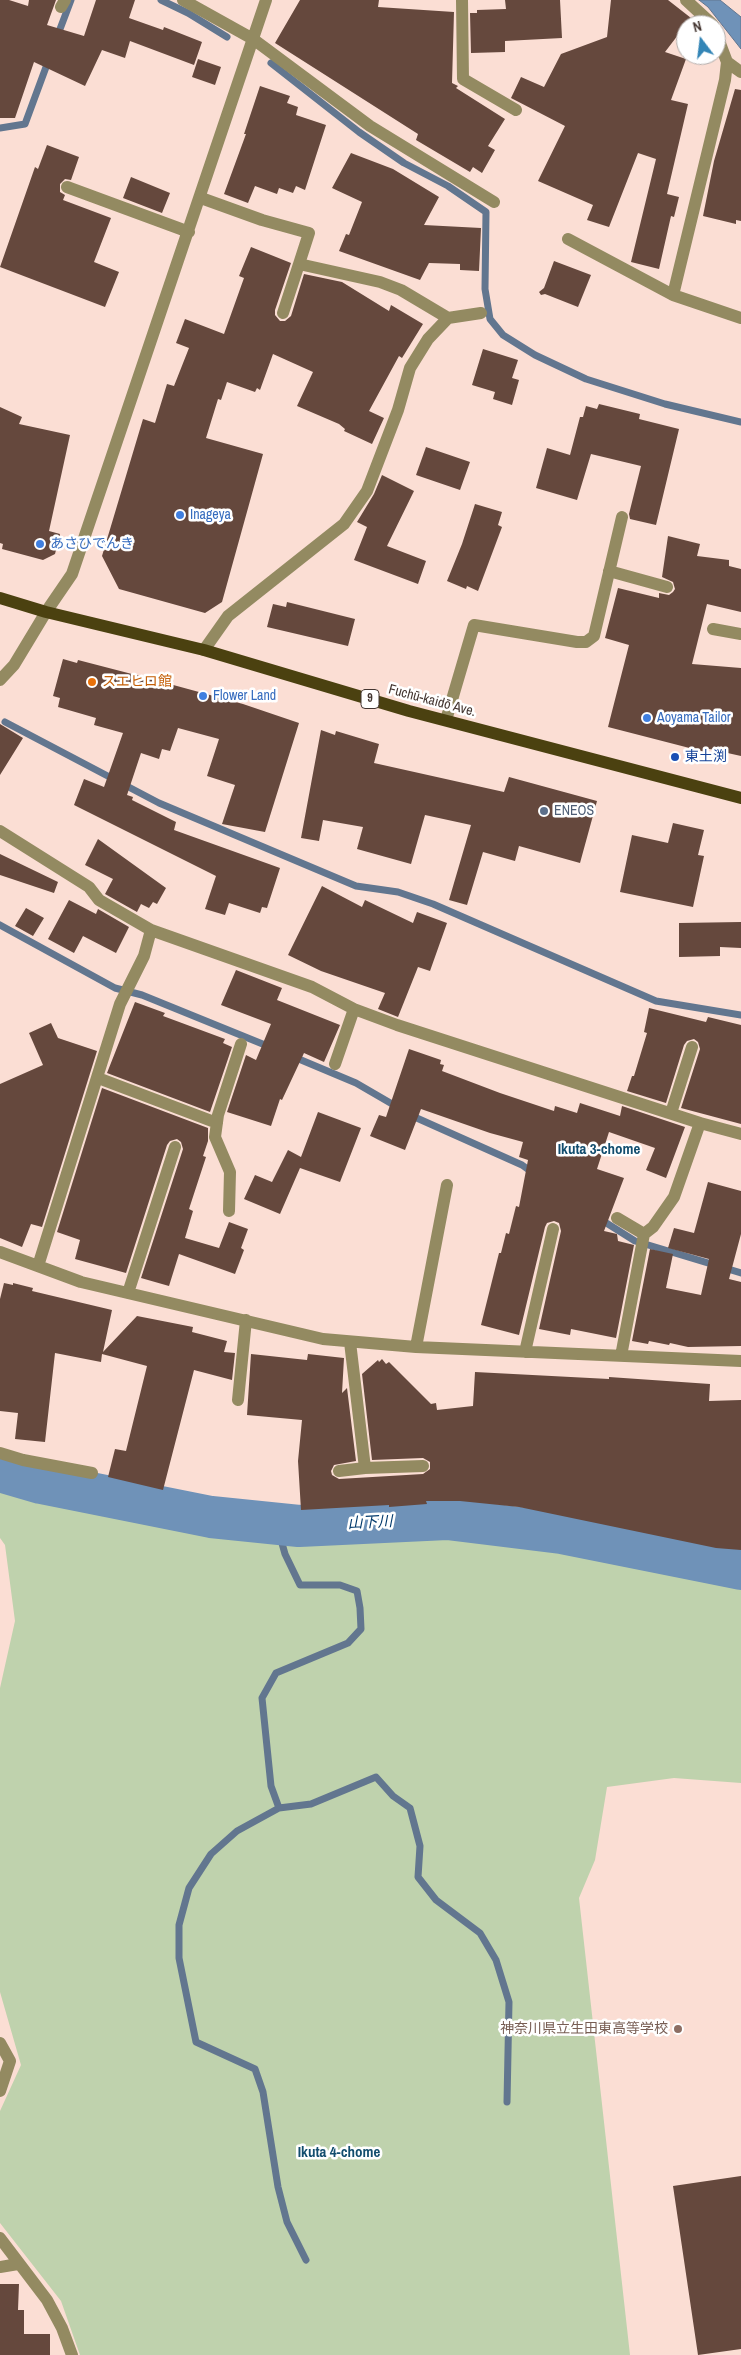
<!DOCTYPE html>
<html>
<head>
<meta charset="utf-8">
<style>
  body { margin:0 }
  #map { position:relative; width:741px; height:2355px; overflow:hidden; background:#fbded4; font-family:"Archivo Narrow",sans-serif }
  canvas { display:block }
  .north { position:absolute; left:676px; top:15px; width:50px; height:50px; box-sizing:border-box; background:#fff; border:1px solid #b4aeac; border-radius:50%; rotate:345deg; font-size:14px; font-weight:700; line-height:20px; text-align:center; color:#433530 }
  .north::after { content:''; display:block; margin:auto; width:18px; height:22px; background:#3385b6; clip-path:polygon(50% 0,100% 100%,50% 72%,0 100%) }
</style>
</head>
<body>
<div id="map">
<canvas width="741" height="2355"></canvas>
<div class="north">N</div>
</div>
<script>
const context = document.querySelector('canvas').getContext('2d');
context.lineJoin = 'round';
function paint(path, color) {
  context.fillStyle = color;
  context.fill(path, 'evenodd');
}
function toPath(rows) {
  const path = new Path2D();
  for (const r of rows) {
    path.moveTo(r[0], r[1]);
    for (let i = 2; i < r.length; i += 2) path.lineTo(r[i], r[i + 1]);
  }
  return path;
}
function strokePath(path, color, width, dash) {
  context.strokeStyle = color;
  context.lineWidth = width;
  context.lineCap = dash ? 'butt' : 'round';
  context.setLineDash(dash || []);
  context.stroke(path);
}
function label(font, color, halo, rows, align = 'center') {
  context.font = font + ' "Archivo Narrow","Noto Sans JP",sans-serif';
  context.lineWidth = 5;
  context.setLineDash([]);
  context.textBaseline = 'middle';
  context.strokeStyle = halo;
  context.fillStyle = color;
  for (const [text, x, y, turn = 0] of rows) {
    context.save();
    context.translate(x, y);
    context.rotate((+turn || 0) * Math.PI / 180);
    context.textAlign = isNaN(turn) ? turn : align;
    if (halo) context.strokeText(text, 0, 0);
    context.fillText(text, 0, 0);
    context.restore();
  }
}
paint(toPath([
  [0,1483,39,1494,208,1527,263,1533,305,1533,359,1528,444,1530,741,1586,741,1783,674,1778,607,1787,595,1860,579,1898,630,2355,80,2355,61,2301,0,2223,0,2111,21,2065,0,1992,0,1688,15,1621,5,1545,0,1538]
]), '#bfd2ad');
const water = toPath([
  [699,0,720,0,741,17,741,49,708,7,699,0]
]);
paint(water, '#6f92b8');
strokePath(water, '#62768f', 1);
strokePath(toPath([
  [161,0,188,13,227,37],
  [57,37,71,0],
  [271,63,359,132,404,163,448,186,486,212,485,289,490,319,503,335,535,355,586,379,665,404,741,422],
  [0,128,25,124,49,59],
  [5,722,159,803,356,886,398,892,433,904,656,1001,741,1015],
  [0,925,115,988,142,995,270,1047],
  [294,1057,356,1083,399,1108],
  [410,1115,522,1165,533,1173],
  [600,1219,635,1241,741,1273],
  [280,1525,280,1536,285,1554,300,1585,340,1585,357,1591,360,1608,361,1629,348,1643,276,1673,262,1698,271,1786,279,1808,311,1804,376,1777,393,1796,410,1808,420,1846,418,1877,436,1900,480,1933,496,1960,509,2002,507,2102],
  [279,1808,237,1831,211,1854,189,1888,179,1925,179,1958,196,2042,255,2069,263,2092,278,2187,287,2222,306,2260]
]), '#62768f', 7);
strokePath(toPath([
  [0,1471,41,1483,211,1517,299,1526,447,1519,561,1533,741,1569]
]), '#6f92b8', 42);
paint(toPath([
  [0,0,9,0,28,6,29,0,56,0,47,25,84,36,96,0,135,0,129,18,163,30,164,27,202,42,194,65,130,41,125,58,102,50,85,86,34,62,15,118,0,118],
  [300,0,379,0,378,7,454,12,452,83,458,86,456,88,505,119,488,146,495,150,482,173,473,167,470,172,416,140,418,134,275,43],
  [505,0,560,0,562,38,505,41,505,52,471,53,470,13,477,13,477,10,506,9],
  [611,0,668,0,691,18,665,52,686,59,671,100,688,104,667,194,679,197,674,217,671,216,659,269,631,262,656,159,638,153,609,227,587,220,593,205,538,181,565,126,511,98,521,77,544,87,561,54,607,37],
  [198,59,221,67,215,85,192,77],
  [260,86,290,96,287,103,298,107,296,115,326,125,305,190,296,186,293,193,279,188,277,194,255,186,248,203,224,194,246,134,244,134],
  [735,89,741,90,741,221,736,220,736,224,703,216,714,161],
  [47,145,79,157,71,180,65,179,60,184,60,192,65,195,63,200,111,218,94,262,119,272,105,307,0,267,35,167,38,169],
  [351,153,393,169,439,197,424,225,481,228,479,271,460,270,460,264,429,263,420,280,339,251,346,234,349,235,362,202,332,188],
  [131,177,170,193,162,213,123,198],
  [251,247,291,263,275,310,275,315,280,321,285,321,291,316,304,274,342,282,389,311,391,305,423,324,402,358,399,356,369,411,384,418,372,444,344,431,345,429,339,424,297,406,313,372,273,354,260,390,257,388,255,392,227,382,221,400,218,399,206,438,263,454,222,602,205,613,119,589,102,556,143,419,155,423,167,384,174,386,189,348,176,343,185,319,224,334,244,278,239,276],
  [554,261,591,275,578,307,545,294,541,295,539,292,544,288],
  [483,349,518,360,512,378,519,380,512,405,493,399,495,392,472,385],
  [599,404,640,414,639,419,679,429,656,525,630,519,629,514,641,466,591,454,577,500,536,488,547,448,570,455,580,417,583,417,586,406,597,409],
  [0,407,22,417,19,424,70,435,49,531,60,534,55,554,43,560,2,549,3,544,0,543],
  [426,447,470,462,460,490,416,475],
  [382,475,414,491,387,546,426,561,418,584,354,560,367,527,357,522,374,494],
  [475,504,502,512,498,525,502,527,478,591,467,586,466,589,447,581,462,544],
  [668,536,700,544,697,556,729,560,729,566,741,569,741,612,707,604,692,664,741,668,741,756,705,748,705,752,608,727,629,645,605,638,618,588,659,598,659,593,669,595,673,592,675,589,673,582,662,577],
  [287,602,355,619,348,646,267,627,273,604,286,607],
  [63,659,77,663,78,660,155,680,243,704,299,723,265,832,222,824,235,785,207,776,219,739,178,728,170,751,162,749,159,759,141,753,127,795,133,797,132,800,176,822,174,830,280,868,267,908,262,907,260,913,229,903,225,915,205,909,216,876,74,805,84,779,104,787,123,733,94,725,96,718,58,707,60,698,53,696],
  [0,724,23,738,0,775],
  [321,730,335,735,336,731,379,744,374,763,504,792,509,777,597,801,580,863,519,846,515,861,483,852,467,905,449,900,471,825,425,815,411,864,357,849,363,827,323,820,319,841,301,838],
  [673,823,704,830,698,855,704,856,693,907,620,892,632,835,668,843],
  [98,839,166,888,157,904,153,902,149,908,141,904,137,912,105,894,113,879,85,865],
  [0,854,58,882,54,893,0,875],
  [322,886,362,907,365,900,413,923,417,912,447,923,430,971,418,967,398,1017,378,1009,385,993,321,971,288,955],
  [69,900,96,914,98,909,129,927,116,953,83,936,74,953,48,939],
  [26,908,44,918,33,936,15,926],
  [741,922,741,948,720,947,720,956,679,957,679,923],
  [236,970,282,988,277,1000,340,1025,324,1062,304,1053,282,1100,280,1099,271,1126,227,1112,246,1055,256,1060,271,1024,221,1005],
  [135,1002,165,1013,163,1016,225,1039,223,1043,232,1047,210,1112,107,1073],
  [649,1008,706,1022,708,1017,741,1025,741,1124,681,1108,700,1049,698,1042,694,1039,687,1041,684,1045,666,1103,627,1091,632,1076,634,1076,647,1033,644,1032],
  [51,1023,58,1038,97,1051,42,1227,31,1224,22,1247,0,1238,0,1084,43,1065,29,1033],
  [409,1049,441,1060,440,1064,444,1065,442,1071,500,1093,554,1111,555,1106,577,1113,580,1103,620,1116,622,1106,685,1127,666,1178,646,1170,655,1148,609,1132,597,1169,624,1178,604,1231,617,1234,618,1241,634,1245,616,1338,571,1329,570,1335,539,1329,561,1231,559,1223,554,1221,547,1223,545,1227,519,1335,481,1325,499,1253,501,1253,506,1233,509,1234,516,1206,519,1207,528,1160,519,1157,523,1142,490,1133,421,1109,405,1150,370,1136,379,1115,386,1117],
  [102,1088,208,1128,208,1141,203,1156,206,1157,189,1209,193,1211,185,1238,219,1248,229,1222,248,1229,241,1248,244,1250,235,1274,179,1254,169,1286,141,1278,183,1149,181,1142,177,1139,170,1141,167,1145,126,1273,75,1259,80,1240,57,1232],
  [318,1112,361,1128,340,1182,300,1168,280,1214,244,1199,255,1175,272,1182,288,1150,301,1157],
  [708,1182,741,1191,741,1234,729,1279,741,1282,741,1346,688,1347,670,1343,669,1345,649,1341,648,1344,632,1341,650,1249,673,1254,666,1288,701,1295,709,1259,668,1248,674,1228,694,1233],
  [4,1283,13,1285,13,1283,33,1288,32,1291,112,1310,103,1352,137,1316,193,1327,192,1332,227,1341,224,1352,235,1353,232,1380,194,1370,163,1490,108,1477,115,1449,126,1451,147,1366,102,1354,101,1362,55,1353,45,1442,15,1439,18,1413,0,1411,0,1299],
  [251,1354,307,1360,308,1354,344,1358,342,1393,347,1388,356,1461,334,1465,331,1471,332,1475,339,1479,423,1474,430,1469,430,1462,423,1458,372,1460,362,1374,378,1360,379,1362,382,1359,386,1364,389,1362,431,1404,436,1403,437,1410,473,1406,475,1372,609,1379,609,1377,710,1384,709,1401,741,1400,741,1550,716,1548,519,1507,460,1501,426,1501,427,1504,389,1507,389,1505,301,1510,298,1461,302,1420,247,1415],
  [741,2176,741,2349,698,2355,673,2186],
  [0,2284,19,2284,18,2310,24,2310,24,2334,50,2334,50,2355,0,2355]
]), '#65483d');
strokePath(toPath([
  [183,0,253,39,370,126,494,202],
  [462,0,463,79,516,110],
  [686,0,713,25],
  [61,7,65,0],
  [716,33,727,62,741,72],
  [67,187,189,232],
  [201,198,262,220,309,233,299,264,380,282,401,290,448,318],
  [568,239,673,295,741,318],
  [673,295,725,80,727,62],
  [283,313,299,264],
  [609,571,667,587],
  [713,629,741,634],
  [204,650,228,616,344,524,367,491,398,410,410,368,428,339,448,318,481,313],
  [0,680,14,665,46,612,72,574,266,0],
  [446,720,474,625,577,642,586,642,594,636,622,517],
  [0,831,89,887,99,900,151,930,312,987,354,1009,397,1025,700,1123,741,1134],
  [335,1064,354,1009],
  [98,1078,217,1123],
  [671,1113,692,1047],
  [229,1211,230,1172,215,1137,218,1115,241,1044],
  [617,1218,644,1234],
  [0,1252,81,1282,323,1339,416,1347,741,1361],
  [38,1266,120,1004,144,956,151,930],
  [128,1293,175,1147],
  [416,1347,447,1185],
  [525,1352,553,1229],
  [621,1356,644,1234,653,1227,674,1197,700,1123],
  [238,1400,246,1320],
  [0,1453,23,1460,92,1473],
  [365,1468,423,1466],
  [339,1471,365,1468,350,1342],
  [0,2043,10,2061,0,2091],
  [0,2238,47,2300,62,2328,72,2355],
  [0,2267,18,2264]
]), '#938a61', 12);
strokePath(toPath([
  [0,598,46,612,204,650,409,711,741,798]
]), '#4b4110', 12);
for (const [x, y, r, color] of [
  [180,515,5,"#3f7fe0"],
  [40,544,5,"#3f7fe0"],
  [92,682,5,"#e8710a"],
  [203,696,5,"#3f7fe0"],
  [647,718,5,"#3f7fe0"],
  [675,757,5,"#1a4fb4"],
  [544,811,5,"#5c6f8a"],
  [678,2029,5,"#8d6e63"]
]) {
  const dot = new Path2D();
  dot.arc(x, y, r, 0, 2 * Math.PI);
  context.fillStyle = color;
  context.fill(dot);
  strokePath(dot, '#fff', 2);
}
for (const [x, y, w] of [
  [370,699,18]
]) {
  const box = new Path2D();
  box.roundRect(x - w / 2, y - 9.5, w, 19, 4);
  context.fillStyle = '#fff';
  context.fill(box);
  strokePath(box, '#433530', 1);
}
label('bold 12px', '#433530', null, [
  ["9",370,699]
]);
label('14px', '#366cbe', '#fff', [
  ["Inageya",190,515],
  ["あさひでんき",50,544],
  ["Flower Land",213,696],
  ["Aoyama Tailor",657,718]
], 'left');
label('14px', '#c56008', '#fff', [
  ["スエヒロ館",102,682]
], 'left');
label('14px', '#433530', '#fff', [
  ["Fuchū-kaidō Ave.",432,701,15]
]);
label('14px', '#164399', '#fff', [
  ["東土渕",685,757]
], 'left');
label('14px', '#4e5e75', '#fff', [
  ["ENEOS",554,811]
], 'left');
label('14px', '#785e54', '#fff', [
  ["神奈川県立生田東高等学校",668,2029]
], 'right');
label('bold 15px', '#124d6e', '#fff', [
  ["Ikuta 3-chome",599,1150],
  ["Ikuta 4-chome",339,2153]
]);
label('italic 15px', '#043b6d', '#fff', [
  ["山下川",370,1523,-3]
]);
</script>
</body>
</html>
